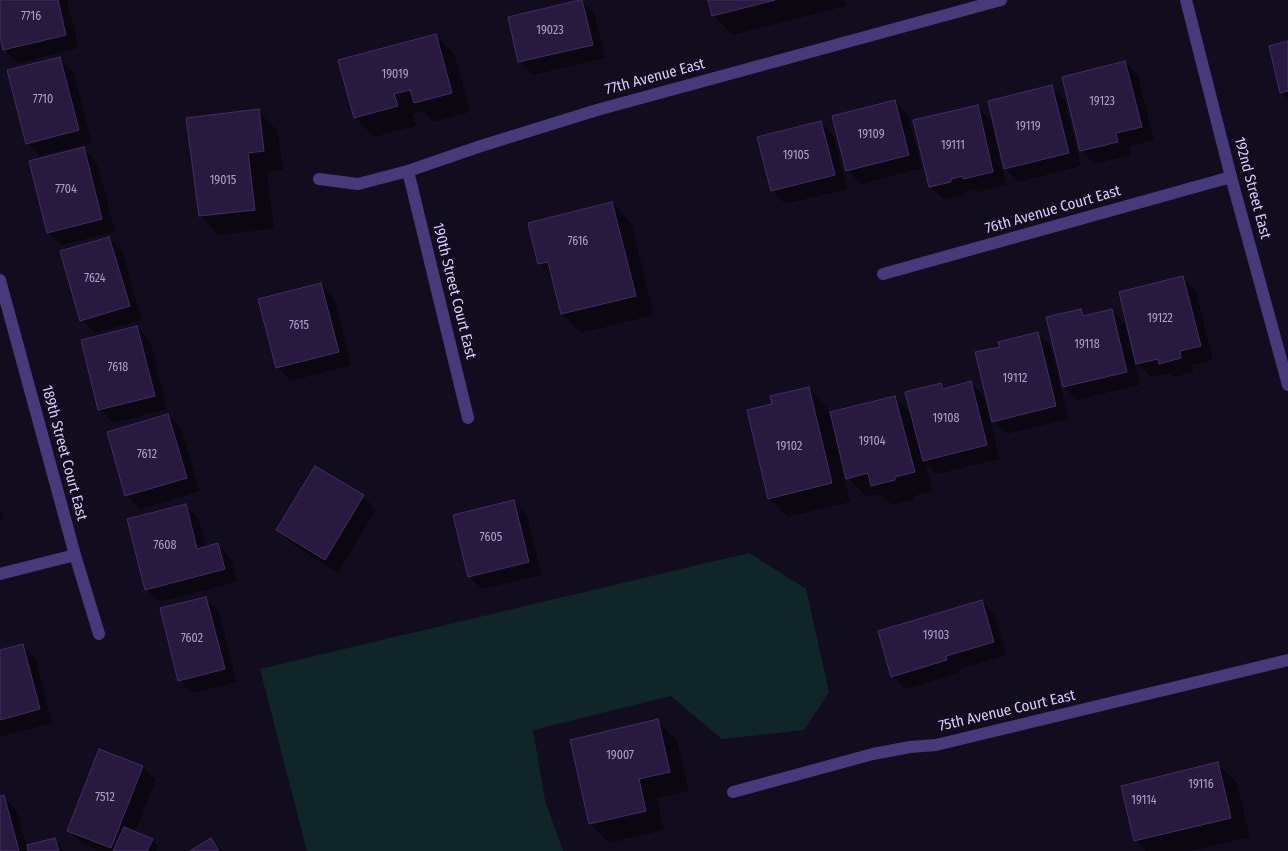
<!DOCTYPE html>
<html>
<head>
<meta charset="utf-8">
<style>
  body { margin:0 }
  canvas { display:block; background:#120d1e }
</style>
</head>
<body>
<canvas width="1288" height="851"></canvas>
<script>
const context = document.querySelector('canvas').getContext('2d');
context.lineJoin = 'round';
function paint(path, color) {
  context.fillStyle = color;
  context.fill(path, 'evenodd');
}
function toPath(rows) {
  const path = new Path2D();
  for (const r of rows) {
    path.moveTo(r[0], r[1]);
    for (let i = 2; i < r.length; i += 2) path.lineTo(r[i], r[i + 1]);
  }
  return path;
}
function strokePath(path, color, width, dash) {
  context.strokeStyle = color;
  context.lineWidth = width;
  context.lineCap = dash ? 'butt' : 'round';
  context.setLineDash(dash || []);
  context.stroke(path);
}
function label(font, color, halo, rows, align = 'center') {
  context.font = font + ' "Fira Sans Condensed",sans-serif';
  context.lineWidth = 4;
  context.setLineDash([]);
  context.textBaseline = 'middle';
  context.strokeStyle = halo;
  context.fillStyle = color;
  for (const [text, x, y, turn = 0] of rows) {
    context.save();
    context.translate(x, y);
    context.rotate((+turn || 0) * Math.PI / 180);
    context.textAlign = isNaN(turn) ? turn : align;
    if (halo) context.strokeText(text, 0, 0);
    context.fillText(text, 0, 0);
    context.restore();
  }
}
paint(toPath([
  [749,553,806,589,829,692,804,730,722,739,671,696,533,730,545,801,563,851,307,851,260,669]
]), '#102528');
paint(toPath([
  [0,0,67,0,79,48,18,63,4,49,0,32],
  [709,0,844,0,846,6,733,35,714,16],
  [582,1,595,14,605,58,533,75,520,61],
  [436,36,455,55,470,112,434,122,423,111,413,114,416,126,374,137,355,117],
  [1288,43,1288,99,1281,92],
  [60,58,73,71,92,143,40,156,27,143],
  [1125,62,1138,75,1154,140,1129,147,1131,155,1095,164,1082,150],
  [1052,86,1065,100,1081,166,1019,182,1005,168],
  [895,101,908,115,922,168,861,184,847,170],
  [977,106,991,120,1006,185,977,192,975,189,963,192,964,195,944,199,930,186],
  [258,111,278,130,283,170,267,172,274,229,219,235,200,216],
  [821,122,834,136,847,189,785,204,772,190],
  [84,149,97,162,115,232,61,245,48,232],
  [612,203,631,222,654,315,581,333,562,314,553,278,539,264],
  [109,238,122,251,142,320,95,333,82,320],
  [1183,278,1196,291,1213,360,1192,365,1194,372,1174,377,1170,373,1151,377,1138,364,1120,293],
  [321,284,334,298,351,365,291,381,277,367],
  [1080,310,1086,316,1112,310,1125,324,1140,385,1077,400,1064,387],
  [137,327,150,341,167,409,113,423,100,409],
  [1038,334,1051,347,1068,419,1007,434,993,421,1001,348],
  [971,383,984,396,1000,459,937,474,926,463,933,491,914,496,914,500,892,505,880,494,867,497,847,478,839,445,837,445,850,502,788,517,769,498,774,404,809,389,828,408,829,414,895,397,912,415,941,384,946,389],
  [168,415,181,428,200,491,140,509,126,495],
  [315,468,363,496,376,510,338,573,291,543,277,530],
  [514,502,527,515,542,575,482,589,469,576],
  [185,506,199,519,206,547,217,544,231,558,237,582,159,602,146,589],
  [0,510,3,521,0,521],
  [205,598,219,612,237,682,193,693,179,680],
  [981,601,995,615,1007,655,958,669,960,673,906,689,892,676],
  [22,646,36,659,52,723,0,737,0,652],
  [657,721,677,740,689,791,657,798,664,830,609,843,590,823],
  [1218,764,1237,783,1250,837,1191,851,1146,851,1136,840],
  [142,767,156,780,135,833,152,840,158,846,156,851,100,851,82,844,68,830],
  [3,797,17,810,27,846,55,839,61,846,63,851,0,851,0,798],
  [211,840,223,851,192,851]
]), '#0007');
const building = toPath([
  [0,0,58,0,66,35,3,50,0,37,0,0],
  [580,0,582,0,593,45,518,62,508,17,580,0],
  [708,0,775,0,712,16,708,0],
  [436,34,452,93,414,103,410,90,394,94,398,106,354,118,338,60,436,34],
  [1288,41,1288,91,1280,93,1269,46,1288,41],
  [60,57,79,130,26,144,7,70,60,57],
  [1125,61,1142,127,1116,133,1118,142,1080,151,1062,77,1125,61],
  [1052,85,1069,153,1004,169,988,101,1052,85],
  [895,100,909,155,846,171,832,116,895,100],
  [978,105,993,172,963,179,963,176,951,179,951,182,929,187,913,120,978,105],
  [259,109,264,151,248,153,255,210,199,216,186,118,259,109],
  [821,121,835,175,771,191,757,137,821,121],
  [84,147,102,219,47,233,29,161,84,147],
  [612,202,636,296,561,314,548,262,538,264,528,223,612,202],
  [109,237,130,306,80,321,60,251,109,237],
  [1183,276,1201,346,1180,351,1181,358,1159,364,1158,359,1136,364,1119,292,1183,276],
  [321,283,339,352,276,368,258,299,321,283],
  [1081,309,1083,316,1112,309,1127,372,1063,387,1046,317,1081,309],
  [137,326,155,396,98,410,81,340,137,326],
  [1038,332,1056,406,992,422,975,352,1000,347,998,342,1038,332],
  [971,381,987,445,923,461,905,392,941,383,943,389,971,381],
  [809,387,832,483,768,499,747,410,772,404,770,396,809,387],
  [895,396,915,472,895,477,895,480,871,486,868,473,846,479,830,412,895,396],
  [168,414,187,478,125,496,107,432,168,414],
  [315,466,364,495,325,560,276,530,315,466],
  [514,500,529,562,468,577,453,515,514,500],
  [186,504,197,549,218,543,225,569,145,590,127,519,186,504],
  [206,597,225,669,178,681,160,608,206,597],
  [982,600,994,642,946,656,947,660,891,677,878,631,982,600],
  [23,644,40,709,0,720,0,650,23,644],
  [658,719,670,772,639,779,646,811,589,824,570,740,658,719],
  [99,749,143,766,111,848,67,831,99,749],
  [1218,762,1231,818,1134,841,1121,786,1218,762],
  [4,795,19,851,0,851,0,796,4,795],
  [124,827,153,839,147,851,113,851,124,827],
  [55,838,59,851,28,851,27,845,55,838],
  [211,838,219,851,190,851,211,838]
]);
paint(building, '#271a3e');
strokePath(building, '#422d69', 1);
strokePath(toPath([
  [408,171,468,418],
  [319,179,358,184,408,171,481,146,597,110,1001,0],
  [883,274,1231,177],
  [0,280,75,555,99,634],
  [0,574,75,555],
  [733,792,873,754,910,747,936,745,1288,660]
]), '#463a7b', 12);
strokePath(toPath([
  [1186,0,1231,177,1288,385]
]), '#463a7b', 12);
label('12px', '#aca0cd', null, [
  ["7716",31,17],
  ["19023",550,31],
  ["19019",395,75],
  ["7710",43,100],
  ["19123",1102,102],
  ["19119",1028,127],
  ["19109",871,135],
  ["19111",953,146],
  ["19105",796,156],
  ["19015",223,181],
  ["7704",66,190],
  ["7616",578,242],
  ["7624",95,279],
  ["19122",1160,319],
  ["7615",299,326],
  ["19118",1087,345],
  ["7618",118,368],
  ["19112",1015,379],
  ["19108",946,419],
  ["19104",872,442],
  ["19102",789,447],
  ["7612",147,455],
  ["7605",491,538],
  ["7608",165,546],
  ["19103",936,636],
  ["7602",192,639],
  ["19007",620,756],
  ["19116",1201,785],
  ["7512",105,798],
  ["19114",1144,801]
]);
label('15px', '#d9ccfd', '#120d1e', [
  ["77th Avenue East",655,77,-15],
  ["192nd Street East",1252,188,75],
  ["76th Avenue Court East",1053,210,-16],
  ["190th Street Court East",454,291,76],
  ["189th Street Court East",64,453,75],
  ["75th Avenue Court East",1007,711,-13]
]);
</script>
</body>
</html>
